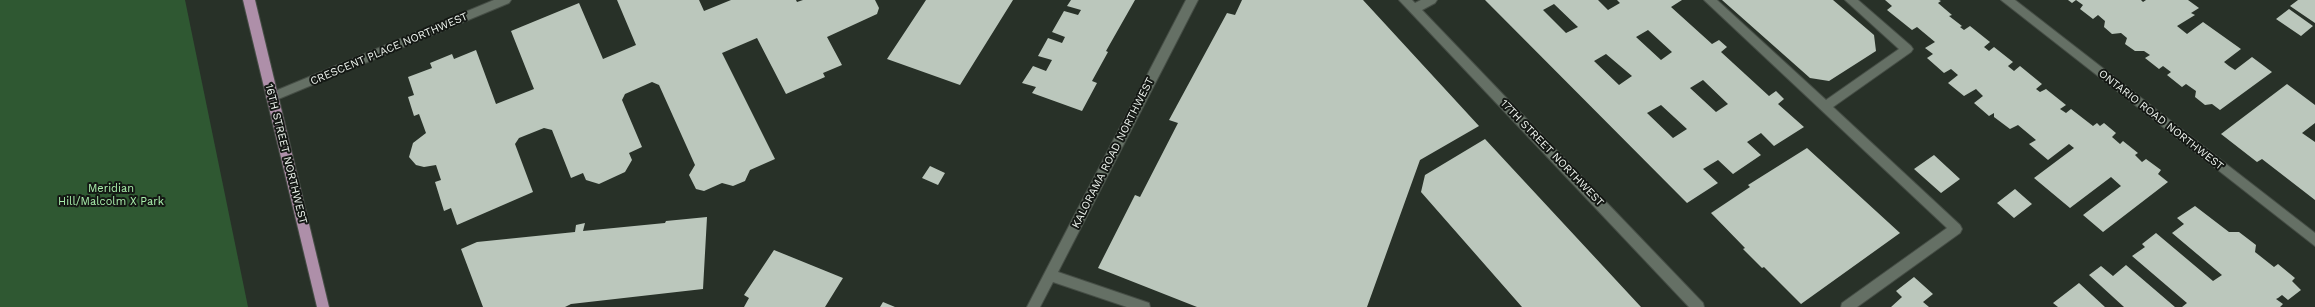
<!DOCTYPE html>
<html>
<head>
<meta charset="utf-8">
<style>
  body { margin:0 }
  canvas { display:block; background:#283128 }
</style>
</head>
<body>
<canvas width="2315" height="307"></canvas>
<script>
const context = document.querySelector('canvas').getContext('2d');
context.lineJoin = 'round';
function paint(path, color) {
  context.fillStyle = color;
  context.fill(path, 'evenodd');
}
function toPath(rows) {
  const path = new Path2D();
  for (const r of rows) {
    path.moveTo(r[0], r[1]);
    for (let i = 2; i < r.length; i += 2) path.lineTo(r[i], r[i + 1]);
  }
  return path;
}
function strokePath(path, color, width, dash) {
  context.strokeStyle = color;
  context.lineWidth = width;
  context.lineCap = dash ? 'butt' : 'round';
  context.setLineDash(dash || []);
  context.stroke(path);
}
function label(font, color, halo, rows, align = 'center') {
  context.font = font + ' "Work Sans",sans-serif';
  context.lineWidth = 4;
  context.setLineDash([]);
  context.textBaseline = 'middle';
  context.strokeStyle = halo;
  context.fillStyle = color;
  for (const [text, x, y, turn = 0] of rows) {
    context.save();
    context.translate(x, y);
    context.rotate((+turn || 0) * Math.PI / 180);
    context.textAlign = isNaN(turn) ? turn : align;
    if (halo) context.strokeText(text, 0, 0);
    context.fillText(text, 0, 0);
    context.restore();
  }
}
paint(toPath([
  [0,0,185,0,248,307,0,307]
]), '#2f5832');
paint(toPath([
  [617,0,699,0,704,11,731,0,796,0,797,2,803,0,875,0,879,8,877,14,827,37,842,65,823,73,825,77,786,94,757,38,722,53,775,159,750,170,745,181,733,186,722,183,704,191,696,189,689,175,695,165,659,85,652,82,625,94,622,100,642,147,629,153,632,160,625,172,599,184,586,180,583,173,571,178,552,130,544,128,519,138,515,144,533,192,457,225,451,208,444,211,435,182,441,180,436,165,424,167,416,165,409,157,413,143,426,133,419,114,414,116,408,97,414,95,408,77,432,68,430,63,452,54,454,59,476,50,496,104,534,89,511,31,579,3,603,59,636,45],
  [926,0,1013,0,960,85,887,59],
  [1071,0,1135,0,1106,51,1108,52,1092,81,1097,83,1082,111,1032,93,1036,87,1022,83,1033,66,1046,71,1052,60,1038,56,1048,38,1062,43,1065,37,1052,32,1064,11,1078,15,1081,10,1067,6],
  [1242,0,1363,0,1479,126,1420,160,1367,307,1197,307,1098,268,1135,195,1140,197,1178,123,1169,120,1227,13,1235,15],
  [1485,0,1598,0,1608,10,1620,3,1617,0,1682,0,1671,7,1712,44,1719,40,1727,47,1721,52,1769,96,1776,91,1784,99,1778,104,1804,127,1774,146,1761,133,1747,142,1761,155,1733,174,1718,160,1703,169,1718,183,1687,203],
  [1554,4,1578,27,1566,33,1543,10],
  [1648,30,1672,52,1661,60,1636,37],
  [1606,54,1632,76,1619,85,1594,61],
  [1703,80,1728,104,1716,112,1690,88],
  [1661,105,1687,129,1673,138,1647,113],
  [1722,0,1833,0,1874,35,1876,51,1829,81,1810,78],
  [1885,0,1939,0,1941,1,1938,3,1952,15,1949,16,1962,26,1960,27,1964,30,1970,26,1990,42,1984,47,1989,51,1994,47,2013,62,2008,66,2009,67,2014,71,2020,66,2042,84,2036,89,2040,92,2046,89,2066,105,2060,109,2066,113,2071,109,2093,126,2097,123,2100,126,2104,123,2116,133,2112,137,2120,144,2123,141,2138,153,2135,155,2142,162,2146,159,2161,170,2158,174,2168,182,2103,232,2083,215,2121,186,2111,177,2070,208,2034,178,2074,148,2069,144,2048,160,2029,144,2036,140,2018,125,2010,129,1994,117,1994,113,1989,116,1974,103,1983,96,1976,89,1964,96,1948,83,1958,75,1951,69,1944,73,1927,58,1933,54,1925,48,1935,42,1917,27,1912,30,1887,10,1892,6],
  [2068,0,2141,0,2143,2,2146,0,2188,0,2199,8,2191,13,2195,15,2177,26,2187,34,2203,22,2241,49,2224,62,2229,66,2235,70,2252,57,2272,72,2220,110,2212,104,2205,105,2195,97,2196,91,2186,84,2182,87,2167,75,2171,72,2163,66,2159,69,2145,58,2150,55,2144,51,2135,51,2125,44,2127,38,2121,33,2112,34,2104,27,2105,21,2098,15,2093,19,2080,9,2083,5,2076,0,2072,3],
  [2298,0,2315,0,2315,23,2290,6],
  [2289,9,2313,26,2301,36,2276,19],
  [2287,84,2315,105,2315,123,2302,133,2315,142,2315,200,2262,159,2257,162,2221,134],
  [1485,139,1641,307,1522,307,1421,192,1425,175],
  [1807,148,1900,233,1801,304,1764,267,1762,268,1743,249,1745,248,1711,213,1750,187,1748,185],
  [1934,155,1960,179,1941,193,1914,169],
  [930,166,945,173,938,185,922,178],
  [2015,189,2032,204,2014,218,1997,203],
  [2195,206,2229,232,2239,232,2256,245,2255,252,2274,267,2278,264,2295,278,2292,281,2301,290,2288,300,2282,295,2278,298,2276,299,2283,304,2280,307,2182,307,2187,303,2132,256,2145,247,2142,244,2156,233,2213,281,2222,275,2172,233,2184,224,2177,218],
  [707,217,703,289,571,304,565,307,483,307,461,249,477,242,575,232,576,225,585,223,583,231,665,223,666,221],
  [774,250,843,278,825,307,744,307,749,298,744,295],
  [2126,265,2175,307,2124,307,2089,275,2101,266,2113,276],
  [1914,277,1933,294,1923,302,1929,307,1891,307,1902,297,1896,291],
  [2079,283,2105,307,2058,307,2053,303],
  [883,302,895,307,880,307]
]), '#bbc7bc');
const minor = toPath([
  [494,0,511,0,509,3,276,100,268,100,266,97,268,94,494,0],
  [1186,0,1198,0,1058,272,1149,303,1150,307,1127,307,1053,282,1040,307,1027,307,1186,0],
  [1399,0,1412,0,1415,3,1421,0,1437,0,1435,3,1422,10,1703,303,1704,307,1689,307,1399,0],
  [1704,0,1717,0,1826,100,1899,49,1845,0,1858,0,1911,46,1913,49,1911,52,1833,107,1960,225,1962,229,1960,233,1857,307,1841,307,1842,303,1947,228,1704,0],
  [2001,0,2015,0,2315,233,2315,246,2001,0]
]);
const major = toPath([
  [243,0,255,0,329,307,317,307,243,0]
]);
strokePath(minor, '#464e46', 2);
strokePath(major, '#464e46', 2);
paint(minor, '#657065');
paint(major, '#ae8fa9');
label('11px', '#eff5ef', '#141814', [
  ["CRESCENT PLACE NORTHWEST",389,49,-23],
  ["ONTARIO ROAD NORTHWEST",2161,120,38],
  ["KALORAMA ROAD NORTHWEST",1113,153,-63],
  ["17TH STREET NORTHWEST",1552,153,46],
  ["16TH STREET NORTHWEST",286,154,76]
]);
label('11px', '#aaf0ad', '#141814', [
  ["Meridian",111,189],
  ["Hill/Malcolm X Park",111,202]
]);
</script>
</body>
</html>
